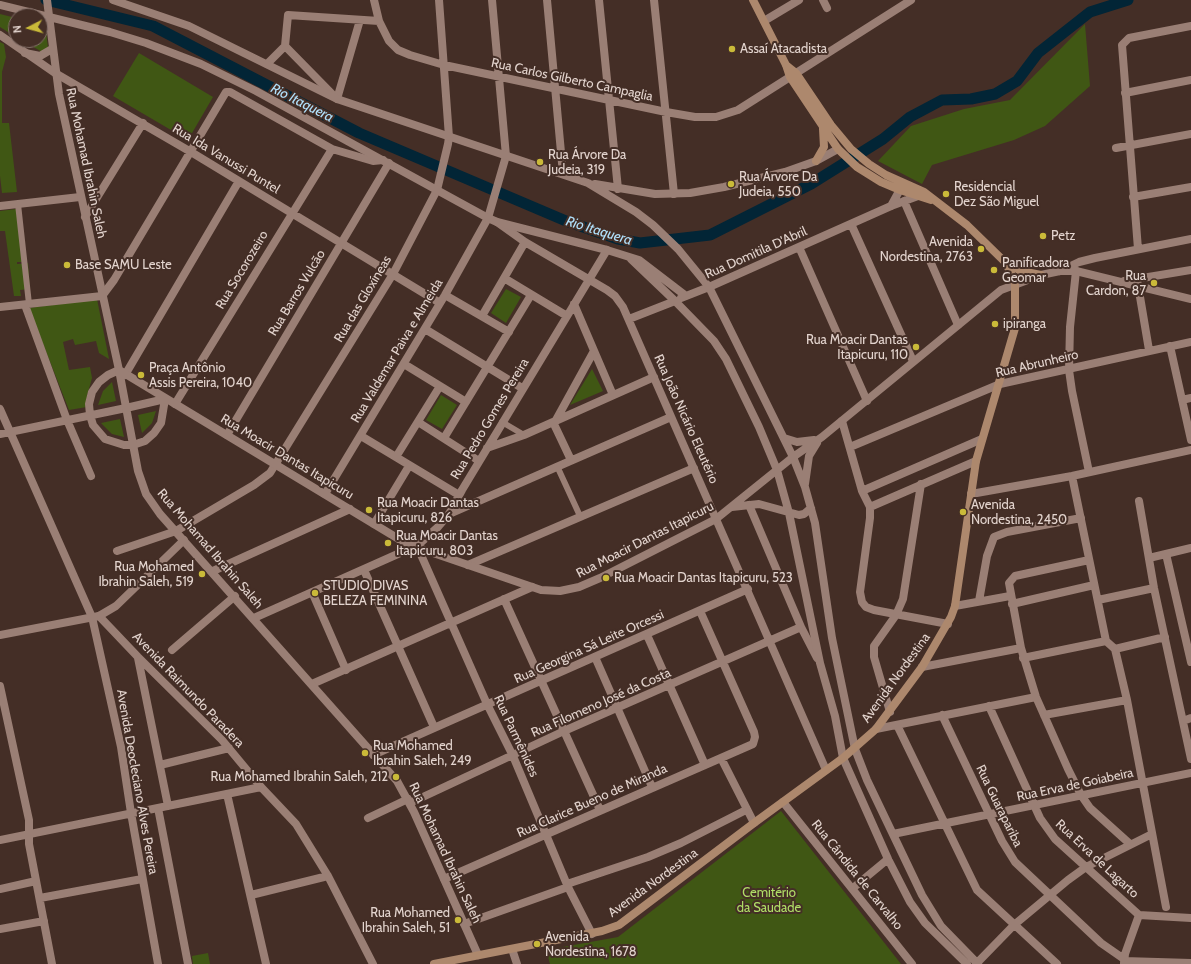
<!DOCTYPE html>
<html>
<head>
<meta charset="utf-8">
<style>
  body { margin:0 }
  #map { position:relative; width:1191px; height:964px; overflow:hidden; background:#442e26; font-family:Cabin,sans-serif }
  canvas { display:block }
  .north { position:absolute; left:8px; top:8px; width:40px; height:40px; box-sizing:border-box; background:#442e26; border:1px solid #847069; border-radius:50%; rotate:264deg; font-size:11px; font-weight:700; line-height:16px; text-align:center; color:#e3d4ce }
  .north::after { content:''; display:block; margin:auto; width:14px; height:18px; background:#caba39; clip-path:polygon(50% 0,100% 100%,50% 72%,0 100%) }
</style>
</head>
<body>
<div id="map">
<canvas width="1191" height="964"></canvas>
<div class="north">N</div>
</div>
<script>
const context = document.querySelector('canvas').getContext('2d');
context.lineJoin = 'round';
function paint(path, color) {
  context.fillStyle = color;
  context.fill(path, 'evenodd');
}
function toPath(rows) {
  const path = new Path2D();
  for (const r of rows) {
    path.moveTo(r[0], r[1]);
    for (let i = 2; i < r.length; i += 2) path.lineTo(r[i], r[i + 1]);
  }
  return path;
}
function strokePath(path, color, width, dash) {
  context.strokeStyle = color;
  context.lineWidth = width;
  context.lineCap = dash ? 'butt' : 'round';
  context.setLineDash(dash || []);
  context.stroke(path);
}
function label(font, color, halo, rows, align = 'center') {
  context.font = font + ' Cabin,sans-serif';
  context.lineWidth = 4;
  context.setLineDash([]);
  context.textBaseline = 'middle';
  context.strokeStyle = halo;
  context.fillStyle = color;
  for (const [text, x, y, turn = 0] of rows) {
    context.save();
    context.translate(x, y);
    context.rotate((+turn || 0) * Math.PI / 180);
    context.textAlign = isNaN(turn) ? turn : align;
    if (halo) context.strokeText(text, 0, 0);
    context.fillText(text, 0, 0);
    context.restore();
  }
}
paint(toPath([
  [0,14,16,18,16,37,0,27],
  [40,22,45,22,48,48,42,52,22,40,40,40],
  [1085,24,1090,86,1045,126,1014,140,932,165,922,184,878,161,911,126,964,109,1010,100],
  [0,42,4,44,6,57,2,72,2,123,9,123,17,192,2,193,0,176],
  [139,53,213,97,188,140,113,96],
  [16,209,24,262,17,262,17,264,28,263,30,289,20,290,21,296,14,296,5,231,0,231,0,211],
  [506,289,521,297,506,323,491,313],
  [97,299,109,359,99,353,96,341,75,345,73,339,63,342,69,370,90,367,92,378,87,396,87,407,69,410,29,308],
  [592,369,603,391,570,405],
  [112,382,116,401,98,405,103,391],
  [441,395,457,405,442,429,426,420],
  [156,411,152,423,142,433,138,415],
  [120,419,124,437,112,434,101,423],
  [781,811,901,964,550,964,546,950,618,937],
  [208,953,210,964,193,964,192,956]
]), '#405714');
strokePath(toPath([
  [46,0,153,26,359,133,566,221,618,239,640,243,710,235,811,184,883,139,910,117,942,100,971,99,995,94,1017,81,1038,53,1090,12,1128,0]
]), '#022536', 11);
strokePath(toPath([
  [18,204,29,304],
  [502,422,524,435],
  [557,466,580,516]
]), '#9a7f75', 6);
strokePath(toPath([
  [374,0,379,21,389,41,398,50,410,55,444,65,666,112,695,117,716,117,738,110,911,0],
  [547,0,563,174],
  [599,0,618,189],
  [654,0,674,194],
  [823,0,827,8],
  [764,21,799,0],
  [0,35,55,73,191,152,440,303],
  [285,46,337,99,360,20],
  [267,64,285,46,288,15,379,21],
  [1125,93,1191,80],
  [1116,148,1191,134],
  [1133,197,1191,187],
  [904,201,958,325],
  [0,206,80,197],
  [891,206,903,184],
  [85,217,143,123],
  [497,222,525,242,607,290,615,296,623,307,826,770],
  [851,224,913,361],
  [799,247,867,401],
  [1138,249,1122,45,1129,38,1191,26],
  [1060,271,1079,262,1095,258,1191,239],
  [1076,271,1070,327,1069,370,1072,391,1089,472],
  [504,278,567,316],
  [1124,281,1191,270],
  [1138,285,1149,350],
  [709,287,891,206,918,196],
  [445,295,509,332],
  [574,304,613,395],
  [25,305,67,420,91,476],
  [0,307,102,296,114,280,226,92,230,92,332,149,373,161,383,160],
  [482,316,525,242],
  [629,319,675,301],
  [425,329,522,388],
  [1170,346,1191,440],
  [404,364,466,402],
  [119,370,108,375,99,382,92,392,89,404,90,415,93,425,105,439,124,445,133,445,145,441,154,433,161,423,165,399],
  [125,375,239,181],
  [1182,400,1191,398],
  [175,404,332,149],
  [0,409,92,617,121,747,131,813,158,964],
  [556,420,594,351],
  [842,421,862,491,870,507,870,518,860,592,862,602,866,607,874,610,948,624],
  [418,422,479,461],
  [553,422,571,460],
  [0,434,126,408],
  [227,435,389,163],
  [361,436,459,495],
  [444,438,531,295],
  [850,447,1000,384,1191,342],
  [487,448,524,435,654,377],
  [396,457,440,386],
  [1072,476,1106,641],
  [862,491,982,439],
  [325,494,445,295,488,218,506,156,492,0],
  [971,494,1072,476,1191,450],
  [1139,501,1154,588,1191,759],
  [749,505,801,627,817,658],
  [870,507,976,461],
  [449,514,671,417],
  [374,524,409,466],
  [418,548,487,704,513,756,568,887,592,934],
  [117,551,176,531,254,485,270,473,393,274,437,190,448,144,449,137,439,0],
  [1166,554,1191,662],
  [1149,558,1191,548],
  [1089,560,1015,576,1009,583,1021,648,1036,697,1068,769,1081,795,1090,808,1130,844],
  [468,565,694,468],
  [364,570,434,727],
  [213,571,350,509],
  [312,592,346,670],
  [504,599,600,810],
  [1098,600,1154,588],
  [979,601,987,556,994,537,1007,532,1081,518],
  [1012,604,1094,585],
  [955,606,1010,596],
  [99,616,138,657,222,740,261,787,296,824,328,876,373,964],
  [254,618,418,545,438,527,449,514,462,490,607,250],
  [647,635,705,765],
  [1106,641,1115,649,1127,700,1166,907],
  [1115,649,1165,637],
  [172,650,235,596],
  [595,657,652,787],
  [138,658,168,806],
  [1023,658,1106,641],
  [922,667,1021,648],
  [312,684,532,587],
  [0,686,29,820,29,844,52,964],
  [989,706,1040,818,1055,839,1139,915,1191,918],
  [890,712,874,657,874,646,896,615,903,599,921,484],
  [942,715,1002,841,1015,862,1101,943,1124,959],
  [1044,715,1127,700],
  [1183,721,1191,718],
  [897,725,977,890,1057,964],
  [876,729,1036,697],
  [855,749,867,780,922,895,941,926,978,964],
  [373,755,748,589],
  [721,758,754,823],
  [843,758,888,859,910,902,925,923,967,964],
  [160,765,229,748],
  [227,794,266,964],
  [410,803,564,731,801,627],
  [158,808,188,964],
  [368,818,408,799],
  [893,834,1191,773],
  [0,840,261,787],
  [444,879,753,744,755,737,754,732,700,611],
  [567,884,648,857,681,843,746,810],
  [853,888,888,859],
  [0,889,36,881],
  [251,895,328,876],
  [40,898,142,879],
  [464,924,568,887],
  [0,929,44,921],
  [512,949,517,964],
  [1124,961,1191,963],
  [1124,963,1125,954,1139,915],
  [976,964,1014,925,1068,880,1086,867,1152,834]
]), '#9a7f75', 8);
strokePath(toPath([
  [47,0,59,94,119,370,138,471,146,494,160,514,397,781,414,812,478,955],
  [113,0,189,26,337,99,588,183,636,212,653,225,678,249,709,287,793,457,805,487,815,523,832,638,855,749],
  [0,5,110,32,146,43,201,64,256,91,488,218,497,222,607,250,639,260,686,296],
  [25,53,40,56,52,49],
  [595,184,655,194,690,193,724,187,785,172,816,161,838,149],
  [631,259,675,301,714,341,726,359,759,427,777,470,789,513,820,663,835,716,843,758],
  [681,298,709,287],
  [119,370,407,544,541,590,560,591,579,587,600,578,716,519,793,457,822,437,1001,290,1041,275,1060,271,1076,271,1191,299],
  [126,408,165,399],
  [784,438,797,442,814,440],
  [805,484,809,456,817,443],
  [732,507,759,504,799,515,804,514,811,508],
  [0,635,99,616,116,606,184,540],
  [783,802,912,964]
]), '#9a7f75', 8);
strokePath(toPath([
  [753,0,786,65,790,77,838,149,857,167,881,182,900,190,931,200],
  [816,161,824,147,823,129],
  [1006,263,1021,271,1041,275],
  [434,964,602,931,619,925,754,823,843,758,876,729,922,667,951,617,955,606,976,461,1015,328,1015,284,1012,276,1006,263,967,225,924,192,886,175,869,164,851,149,831,125,796,73,786,65]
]), '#ad886d', 8);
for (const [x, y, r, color] of [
  [732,49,4,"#caba39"],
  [540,162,4,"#caba39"],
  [731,184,4,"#caba39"],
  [946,194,4,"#caba39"],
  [1043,236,4,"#caba39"],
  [981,249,4,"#caba39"],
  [67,265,4,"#caba39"],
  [994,270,4,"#caba39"],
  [1154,283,4,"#caba39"],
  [995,324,4,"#caba39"],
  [916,347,4,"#caba39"],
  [141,375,4,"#caba39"],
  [369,510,4,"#caba39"],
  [963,512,4,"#caba39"],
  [388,543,4,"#caba39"],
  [202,574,4,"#caba39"],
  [606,578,4,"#caba39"],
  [315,593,4,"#caba39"],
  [365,753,4,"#caba39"],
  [396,777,4,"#caba39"],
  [458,920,4,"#caba39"],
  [537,944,4,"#caba39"]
]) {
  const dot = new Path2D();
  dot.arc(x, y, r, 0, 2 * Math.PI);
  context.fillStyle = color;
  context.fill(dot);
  strokePath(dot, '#442e26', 1.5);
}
label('13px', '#e3d4ce', '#442e26', [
  ["Assaí Atacadista",740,49],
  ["Rua Árvore Da",548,155],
  ["Judeia, 319",548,170],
  ["Rua Árvore Da",739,177],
  ["Judeia, 550",739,192],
  ["Residencial",954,187],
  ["Dez São Miguel",954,202],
  ["Petz",1051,236],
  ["Avenida",973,242,"right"],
  ["Nordestina, 2763",973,257,"right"],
  ["Panificadora",1002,263],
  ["Geomar",1002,278],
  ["Base SAMU Leste",75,265],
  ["Rua",1146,276,"right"],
  ["Cardon, 87",1146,291,"right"],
  ["ipiranga",1003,324],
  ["Rua Moacir Dantas",908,340,"right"],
  ["Itapicuru, 110",908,355,"right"],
  ["Praça Antônio",149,368],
  ["Assis Pereira, 1040",149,383],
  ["Rua Moacir Dantas",377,503],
  ["Itapicuru, 826",377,518],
  ["Avenida",971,505],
  ["Nordestina, 2450",971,520],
  ["Rua Moacir Dantas",396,536],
  ["Itapicuru, 803",396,551],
  ["Rua Mohamed",194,567,"right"],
  ["Ibrahin Saleh, 519",194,582,"right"],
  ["Rua Moacir Dantas Itapicuru, 523",614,578],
  ["STUDIO DIVAS",323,586],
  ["BELEZA FEMININA",323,601],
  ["Rua Mohamed",373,746],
  ["Ibrahin Saleh, 249",373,761],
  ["Rua Mohamed Ibrahin Saleh, 212",388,777,"right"],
  ["Rua Mohamed",450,913,"right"],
  ["Ibrahin Saleh, 51",450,928,"right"],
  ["Avenida",545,937],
  ["Nordestina, 1678",545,952]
], 'left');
label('13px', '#e3d4ce', '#442e26', [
  ["Rua Carlos Gilberto Campaglia",572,80,12],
  ["Rua Ida Vanussi Puntel",226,159,31],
  ["Rua Mohamad Ibrahin Saleh",86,163,78],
  ["Rua Domitila D'Abril",756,253,-24],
  ["Rua Socorozeiro",242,270,-59],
  ["Rua Barros Vulcão",297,293,-59],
  ["Rua das Gloxíneas",363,299,-59],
  ["Rua Valdemar Paiva e Almeida",397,351,-59],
  ["Rua Abrunheiro",1037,364,-13],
  ["Rua Pedro Gomes Pereira",490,419,-59],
  ["Rua João Nicário Eleutério",686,419,66],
  ["Rua Moacir Dantas Itapicuru",287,457,31],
  ["Rua Moacir Dantas Itapicuru",645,540,-27],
  ["Rua Mohamad Ibrahin Saleh",210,549,49],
  ["Rua Georgina Sá Leite Orcessi",589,647,-24],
  ["Avenida Nordestina",896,678,-54],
  ["Avenida Raimundo Paradera",188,690,46],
  ["Rua Filomeno José da Costa",601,703,-24],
  ["Rua Parmênides",516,736,65],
  ["Avenida Deocleciano Alves Pereira",137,782,80],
  ["Rua Erva de Goiabeira",1075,785,-12],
  ["Rua Clarice Bueno de Miranda",592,801,-24],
  ["Rua Guarapariba",999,806,64],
  ["Rua Mohamad Ibrahin Saleh",445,853,65],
  ["Rua Erva de Lagarto",1097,859,43],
  ["Rua Cândida de Carvalho",857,875,51],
  ["Avenida Nordestina",653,883,-36]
]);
label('13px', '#b0de67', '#442e26', [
  ["Cemitério",769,893],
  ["da Saudade",769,908]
]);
label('italic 14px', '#b1e1fc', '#442e26', [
  ["Rio Itaquera",302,103,27],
  ["Rio Itaquera",599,231,17]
]);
</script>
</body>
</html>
